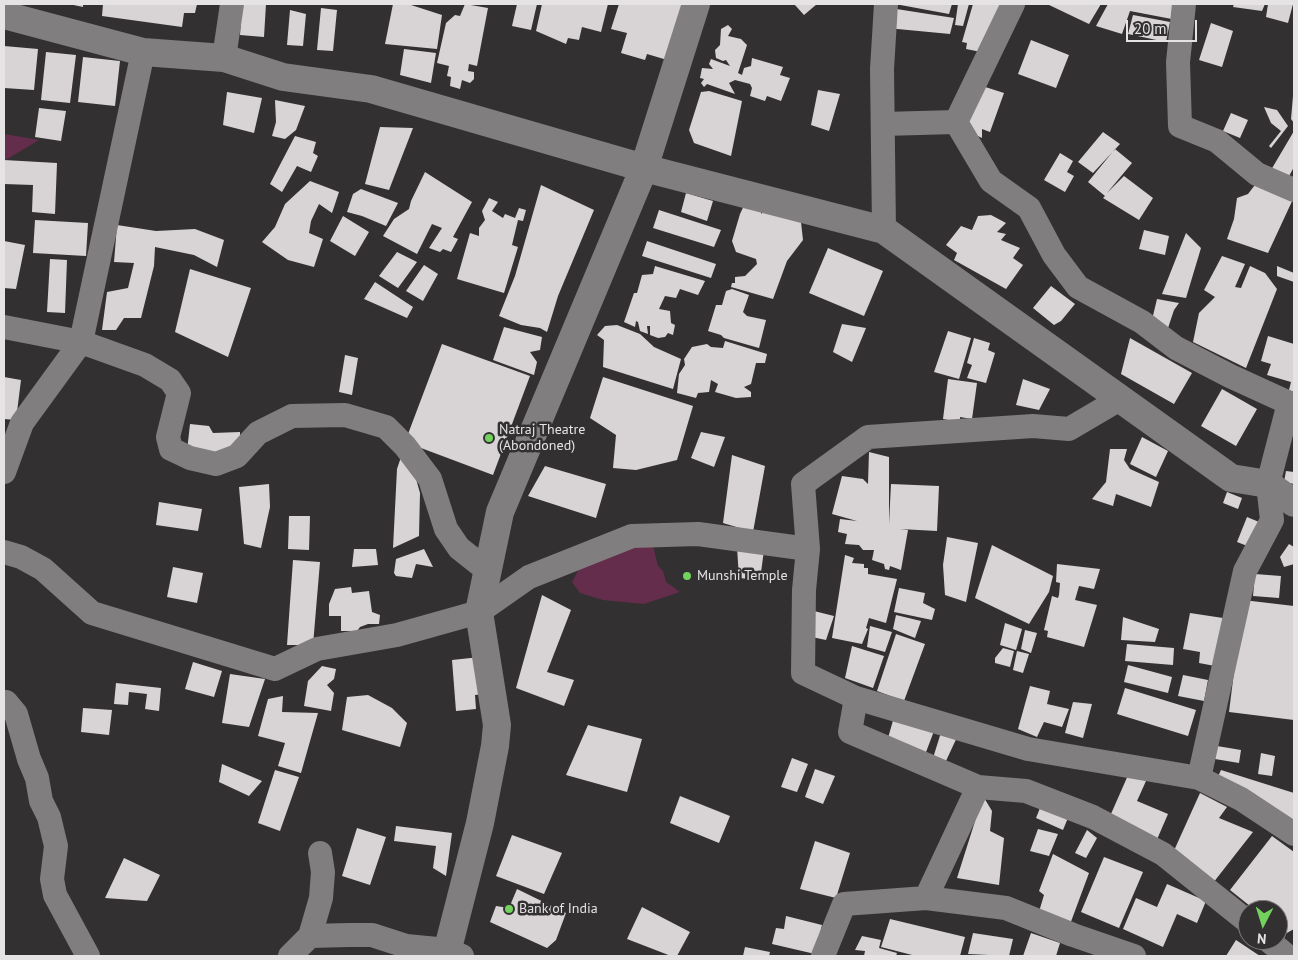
<!DOCTYPE html>
<html>
<head>
<meta charset="utf-8">
<style>
  body { margin:0 }
  #map { position:relative; width:1298px; height:960px; overflow:hidden; background:#333031; font-family:"PT Sans",sans-serif }
  canvas { display:block }
  .frame { position:absolute; inset:0; border:5px solid #e5e3e4; pointer-events:none }
  .north { position:absolute; left:1238px; top:900px; width:50px; height:50px; box-sizing:border-box; background:#333031; border:1px solid #7a7879; border-radius:50%; rotate:185deg; font-size:14px; font-weight:700; line-height:20px; text-align:center; color:#e5e3e4 }
  .north::after { content:''; display:block; margin:auto; width:18px; height:22px; background:#73d25d; clip-path:polygon(50% 0,100% 100%,50% 72%,0 100%) }
  .scale { position:absolute; left:1126px; top:20px; width:71px; height:22px; box-sizing:border-box; border:2px solid #e5e3e4; border-top:0; padding-left:6px; font-size:15px; line-height:18px; white-space:nowrap; color:#e5e3e4; -webkit-text-stroke:4px #333031; paint-order:stroke }
</style>
</head>
<body>
<div id="map">
<canvas width="1298" height="960"></canvas>
<div class="frame"></div>
<div class="north">N</div>
<div class="scale">20 m</div>
</div>
<script>
const context = document.querySelector('canvas').getContext('2d');
context.lineJoin = 'round';
function paint(path, color) {
  context.fillStyle = color;
  context.fill(path, 'evenodd');
}
function toPath(rows) {
  const path = new Path2D();
  for (const r of rows) {
    path.moveTo(r[0], r[1]);
    for (let i = 2; i < r.length; i += 2) path.lineTo(r[i], r[i + 1]);
  }
  return path;
}
function strokePath(path, color, width, dash) {
  context.strokeStyle = color;
  context.lineWidth = width;
  context.lineCap = dash ? 'butt' : 'round';
  context.setLineDash(dash || []);
  context.stroke(path);
}
function label(font, color, halo, rows, align = 'center') {
  context.font = font + ' "PT Sans",sans-serif';
  context.lineWidth = 5;
  context.setLineDash([]);
  context.textBaseline = 'middle';
  context.strokeStyle = halo;
  context.fillStyle = color;
  for (const [text, x, y, turn = 0] of rows) {
    context.save();
    context.translate(x, y);
    context.rotate((+turn || 0) * Math.PI / 180);
    context.textAlign = isNaN(turn) ? turn : align;
    if (halo) context.strokeText(text, 0, 0);
    context.fillText(text, 0, 0);
    context.restore();
  }
}
paint(toPath([
  [4,134,39,140,4,161],
  [635,539,653,546,658,566,663,571,666,582,680,592,644,604,603,600,580,593,572,582,581,565]
]), '#652d4c');
paint(toPath([
  [69,4,83,4,83,7],
  [103,4,197,4,195,13,184,13,182,27,102,16],
  [242,4,266,4,264,37,240,35],
  [393,4,408,4,442,15,437,49,385,44],
  [465,4,488,8,477,66,469,64,468,71,474,72,474,79,470,83,462,80,460,89,450,86,451,77,447,76,449,66,437,63,446,23,455,15,460,16],
  [517,4,537,4,531,30,512,26],
  [542,4,608,4,601,32,582,27,579,40,568,38,566,44,536,31],
  [619,4,687,4,674,62,647,54,645,60,621,53,627,33,611,29],
  [794,4,817,4,804,15],
  [895,4,952,4,949,14],
  [958,4,969,4,963,26,955,25],
  [973,4,1008,4,986,53,966,49,967,43,962,42],
  [1047,4,1101,4,1089,24],
  [1108,4,1180,4,1177,20,1130,11,1122,34,1096,26],
  [1234,4,1265,4,1262,11,1233,7],
  [1268,4,1293,4,1288,23,1266,17],
  [321,8,337,10,333,51,317,50],
  [890,8,954,18,950,34,887,28],
  [290,10,306,14,303,46,287,45],
  [1133,15,1170,22,1166,42,1128,34],
  [1211,23,1233,31,1222,67,1199,60],
  [728,25,732,29,728,36,741,39,747,45,738,73,742,75,744,68,751,66,752,58,783,67,780,75,790,78,781,101,767,96,765,101,750,96,752,88,750,84,735,80,729,83,735,94,707,84,704,87,701,83,704,79,700,78,702,68,713,69,709,64,711,59,730,66,726,60,723,61,716,58,715,50,720,45,721,29],
  [1031,40,1069,55,1056,88,1018,74],
  [4,46,38,49,34,90,4,88],
  [404,49,436,53,431,83,400,75],
  [46,52,76,55,70,103,41,100],
  [83,57,120,61,115,106,78,102],
  [979,85,1004,93,990,132,982,129,982,138,965,130],
  [818,90,840,94,829,131,811,125],
  [709,91,742,101,731,156,694,143,689,130,701,92],
  [227,92,262,98,254,133,223,125],
  [1293,96,1294,96,1294,123,1291,119],
  [275,100,305,106,296,130,285,139,272,136,276,122],
  [1264,107,1277,110,1288,126,1271,148,1269,146,1281,131,1271,123],
  [39,108,66,111,61,141,35,137],
  [1231,113,1248,120,1240,138,1223,131],
  [380,127,413,128,389,190,365,184],
  [1294,131,1294,167,1288,178,1271,170],
  [1103,132,1120,144,1093,173,1078,162],
  [295,136,316,142,313,153,318,156,311,172,297,166,282,192,270,184],
  [1115,149,1132,163,1107,193,1124,176,1153,198,1139,220,1103,198,1105,196,1088,182],
  [1060,153,1073,161,1067,172,1074,176,1065,192,1044,180],
  [4,160,57,163,55,214,32,212,33,185,4,184],
  [425,172,472,202,453,237,458,239,451,252,443,249,440,252,429,248,442,228,432,224,417,254,383,236,394,219,409,209,411,201],
  [310,181,339,192,332,213,319,204,311,221,309,233,323,239,314,267,288,260,262,242,275,227,285,204],
  [1258,181,1294,197,1268,253,1227,239,1234,219,1237,198,1248,194],
  [541,185,594,210,558,296,547,332,540,328,521,325,499,316,515,276],
  [361,189,398,203,386,226,362,216,347,212,353,194],
  [686,193,713,201,707,221,681,212],
  [748,197,761,200,761,214,771,204,800,213,803,240,787,261,773,299,731,287,732,283,735,283,735,277,745,276,757,264,756,259,736,252,732,241,740,214],
  [489,198,498,202,492,211,503,218,505,214,515,218,519,208,526,210,523,221,518,220,512,245,518,247,504,293,457,279,470,233,479,236,479,228,485,220,482,211],
  [659,210,721,230,714,247,653,228],
  [991,215,1006,223,997,232,1006,234,1001,240,1020,248,1013,258,1023,265,1006,289,954,260,957,253,946,245,961,226,972,230,978,216],
  [343,216,369,232,355,256,330,241],
  [35,220,88,223,86,256,33,253],
  [117,225,156,231,195,229,224,240,217,267,194,255,155,247,154,266,141,318,124,318,116,330,102,330,107,292,128,288,134,263,114,262],
  [1144,230,1169,236,1165,255,1139,249],
  [1186,233,1201,248,1186,298,1162,294],
  [4,241,25,245,16,289,4,288],
  [647,241,716,264,711,278,642,256],
  [828,248,883,271,864,316,809,293],
  [397,252,417,262,398,288,379,276],
  [1222,256,1245,264,1235,287,1241,288,1250,266,1265,273,1277,289,1246,368,1193,342,1199,313,1215,297,1204,290],
  [50,259,67,260,65,313,47,312],
  [424,265,438,274,423,301,406,291],
  [655,266,705,281,698,295,680,289,676,298,665,296,659,309,670,311,671,323,675,325,673,335,668,333,665,337,658,338,650,335,650,326,647,326,648,334,640,331,638,322,636,321,635,327,624,322,634,293,637,293,642,275,653,274],
  [1277,266,1294,273,1294,282,1277,276],
  [190,269,251,288,228,357,175,332],
  [375,282,413,307,407,318,364,299],
  [1051,286,1075,304,1061,321,1054,325,1033,308],
  [732,289,749,295,743,312,747,316,766,320,759,348,724,338,721,335,708,331,716,305,722,305,726,291],
  [1157,299,1179,303,1174,310,1166,334,1151,324],
  [842,324,866,328,852,362,833,352],
  [617,325,640,334,654,347,681,359,673,389,603,367,604,340,597,335,605,326],
  [504,327,542,337,540,350,530,352,537,362,534,375,493,360],
  [948,331,971,338,959,379,934,372],
  [1268,336,1294,344,1294,392,1289,390,1291,382,1267,375,1271,364,1261,361],
  [974,338,990,343,988,350,995,353,986,383,967,378,972,365,967,363],
  [1130,338,1192,373,1174,404,1121,374],
  [725,341,767,354,765,363,756,363,751,384,744,387,751,392,751,397,736,398,715,392,718,384,711,380,709,392,698,393,696,398,677,393,679,374,685,365,684,359,692,347,707,344,711,347,723,348],
  [442,344,530,376,493,475,405,442],
  [345,355,358,358,352,395,339,392],
  [4,377,21,380,16,420,4,419],
  [603,377,693,406,677,460,636,470,613,468,616,435,590,418],
  [948,379,977,383,972,419,960,417,960,422,943,419],
  [1023,379,1050,389,1039,410,1016,405],
  [1222,389,1257,409,1236,446,1201,426],
  [190,424,209,426,213,433,240,432,240,439,216,461,187,451],
  [701,432,725,437,714,467,691,458],
  [1142,437,1168,451,1156,477,1130,464],
  [1110,449,1127,449,1124,460,1130,469,1159,482,1151,507,1116,494,1113,506,1092,499,1106,482],
  [869,452,889,457,889,524,891,484,939,486,937,531,900,529,908,530,901,570,890,566,889,570,885,569,884,564,872,560,874,550,863,550,859,545,845,544,847,534,838,532,840,519,857,521,832,514,842,476,863,479,868,484],
  [402,454,411,461,420,493,419,536,393,548,397,469],
  [732,455,765,466,753,532,723,523],
  [545,466,606,484,596,518,528,496],
  [1286,471,1294,472,1294,484,1284,482],
  [269,484,270,507,261,548,244,544,239,487],
  [1227,492,1242,498,1238,509,1223,503],
  [159,502,202,509,198,531,156,525],
  [289,516,310,516,309,550,288,549],
  [1247,517,1259,522,1250,547,1237,542],
  [947,537,978,543,966,602,945,595,943,565],
  [1289,544,1294,547,1294,564,1284,567,1280,557],
  [992,545,1053,576,1049,592,1029,624,975,598],
  [737,547,764,550,760,580,739,578],
  [354,549,376,549,378,565,352,567],
  [424,549,433,567,416,564,412,578,396,576,394,573,396,559],
  [845,555,854,558,852,563,864,564,864,568,868,568,868,574,897,579,886,623,869,618,866,628,868,629,862,644,832,638],
  [293,560,320,562,313,645,287,645],
  [1057,564,1100,569,1094,589,1079,586,1075,600,1097,605,1084,647,1047,637,1048,631,1044,630,1052,596,1058,598,1059,595,1060,583,1056,582],
  [173,567,203,573,197,603,167,597],
  [1255,574,1281,576,1279,598,1253,596],
  [351,587,352,593,369,591,372,612,380,615,379,624,368,624,360,627,357,631,341,631,341,616,329,616,329,604,335,589],
  [899,588,925,593,923,603,935,609,932,620,894,612],
  [542,595,571,610,547,672,574,680,564,706,516,688],
  [1243,600,1294,606,1294,720,1229,712],
  [810,610,834,616,826,640,807,636],
  [1190,613,1223,618,1215,666,1199,663,1200,652,1183,649],
  [896,615,921,621,915,638,893,629],
  [1123,617,1159,629,1155,642,1121,640],
  [1005,623,1022,629,1016,650,1000,645],
  [870,626,892,632,885,652,867,647],
  [1025,630,1037,633,1031,653,1021,649],
  [896,634,925,644,904,701,877,691],
  [1127,644,1174,648,1173,665,1125,661],
  [852,646,884,656,873,688,845,678],
  [1003,648,1014,651,1010,667,995,663,995,658],
  [1017,651,1029,654,1023,673,1013,670],
  [480,657,484,694,475,695,476,709,456,711,452,660],
  [193,662,222,671,214,697,185,689],
  [1128,665,1172,677,1168,693,1124,682],
  [322,666,336,669,334,679,327,685,334,693,331,711,304,706,308,681],
  [230,674,265,679,249,727,222,723],
  [1183,675,1208,680,1204,701,1178,696],
  [116,683,161,688,159,711,145,709,147,694,129,692,128,705,114,704],
  [1030,686,1050,691,1047,704,1069,709,1062,727,1044,722,1037,737,1018,729],
  [1125,688,1196,710,1188,736,1117,714],
  [368,695,392,708,407,723,400,747,342,730,347,697],
  [283,696,282,712,318,713,301,773,278,766,285,743,258,736,268,699],
  [1073,702,1092,704,1083,738,1065,733],
  [83,708,112,710,109,735,81,732],
  [894,717,934,731,923,760,886,745],
  [588,725,642,739,627,792,566,775],
  [943,726,959,733,945,763,933,758],
  [1217,746,1241,750,1239,763,1215,759],
  [1261,753,1275,756,1272,776,1258,774],
  [792,758,808,764,797,792,781,787],
  [222,764,262,781,249,796,219,782],
  [815,769,835,776,823,804,805,797],
  [275,770,299,777,280,831,258,823],
  [1221,770,1294,793,1294,829,1216,781],
  [1129,773,1146,781,1137,801,1168,814,1155,844,1107,823],
  [1200,793,1227,807,1219,818,1253,832,1213,883,1172,855],
  [680,796,730,816,719,843,670,823],
  [983,796,992,811,990,831,1004,838,999,885,957,878],
  [1042,803,1070,813,1063,830,1036,818],
  [396,826,452,833,446,876,433,868,436,846,394,841],
  [357,828,386,837,370,885,342,876],
  [1038,829,1058,834,1049,856,1030,851],
  [1087,830,1097,838,1086,858,1075,853],
  [512,835,562,853,544,894,496,876],
  [1272,836,1294,852,1294,929,1285,934,1278,929,1278,910,1255,910,1230,890],
  [815,841,850,853,836,898,800,889],
  [1053,854,1089,873,1069,927,1038,915,1044,895,1039,891],
  [1104,857,1143,872,1119,928,1081,912],
  [124,858,160,875,147,901,105,898],
  [1167,884,1206,901,1197,923,1177,914,1163,947,1123,929,1136,898,1157,907],
  [517,889,566,913,556,940,547,948,490,922,496,906,509,908],
  [642,907,690,932,677,956,671,956,627,939],
  [786,916,822,925,815,954,772,944,776,928,784,929],
  [890,919,965,937,960,956,916,956,881,947],
  [973,933,1013,939,1009,956,968,954],
  [1031,933,1060,943,1056,956,1023,956],
  [862,936,881,940,879,948,897,953,896,956,864,956,865,951,855,950],
  [1236,940,1260,956,1226,956],
  [745,947,770,952,769,956,743,956]
]), '#d8d4d6');
strokePath(toPath([
  [1184,4,1178,62,1180,126,1217,141,1257,174,1294,190],
  [224,58,232,4],
  [956,122,991,181,1029,208,1054,255,1078,287,1142,322,1176,348,1230,376,1289,403,1268,484,1272,520,1245,571,1199,778,1028,749,856,698,803,673,804,590,808,549,803,484,868,437,1033,426,1069,429,1120,399],
  [883,124,956,122,1013,4],
  [884,230,882,69,886,4],
  [4,327,81,342,145,365,170,380,179,393,168,437,171,449,190,458,216,464,237,456,258,433,292,416,345,415,386,427,405,446,430,479,446,529,459,548,488,571],
  [4,472,22,423,81,342,143,52],
  [4,552,21,557,43,569,92,613,275,669,317,649,397,635,479,612,529,577,632,536,698,534,808,549],
  [4,704,6,702,16,714,29,759,37,778,41,801,49,817,56,846,52,879,55,895,88,956],
  [1199,778,1241,799,1294,834],
  [978,787,1026,791,1093,817,1163,854,1248,922],
  [926,898,1006,908,1073,935,1134,956],
  [310,936,321,898,323,872,320,853],
  [1268,940,1287,956],
  [290,956,310,936,349,935,372,935,406,946,448,950,462,956],
  [823,956,844,904,926,898,978,787,850,732,856,698]
]), '#817e7f', 24);
strokePath(toPath([
  [4,15,143,52,224,58,283,77,371,89,644,168,884,230,1231,478,1268,484,1294,503]
]), '#817e7f', 28);
strokePath(toPath([
  [446,956,480,823,495,746,497,725,479,612,500,512,644,168,696,4]
]), '#817e7f', 28);
for (const [x, y, r, color] of [
  [489,438,5,"#73d25d"],
  [687,576,5,"#73d25d"],
  [509,909,5,"#73d25d"]
]) {
  const dot = new Path2D();
  dot.arc(x, y, r, 0, 2 * Math.PI);
  context.fillStyle = color;
  context.fill(dot);
  strokePath(dot, '#333031', 2);
}
label('14px', '#e5e3e4', '#333031', [
  ["Natraj Theatre",499,430],
  ["(Abondoned)",499,446],
  ["Munshi Temple",697,576],
  ["Bank of India",519,909]
], 'left');
</script>
</body>
</html>
